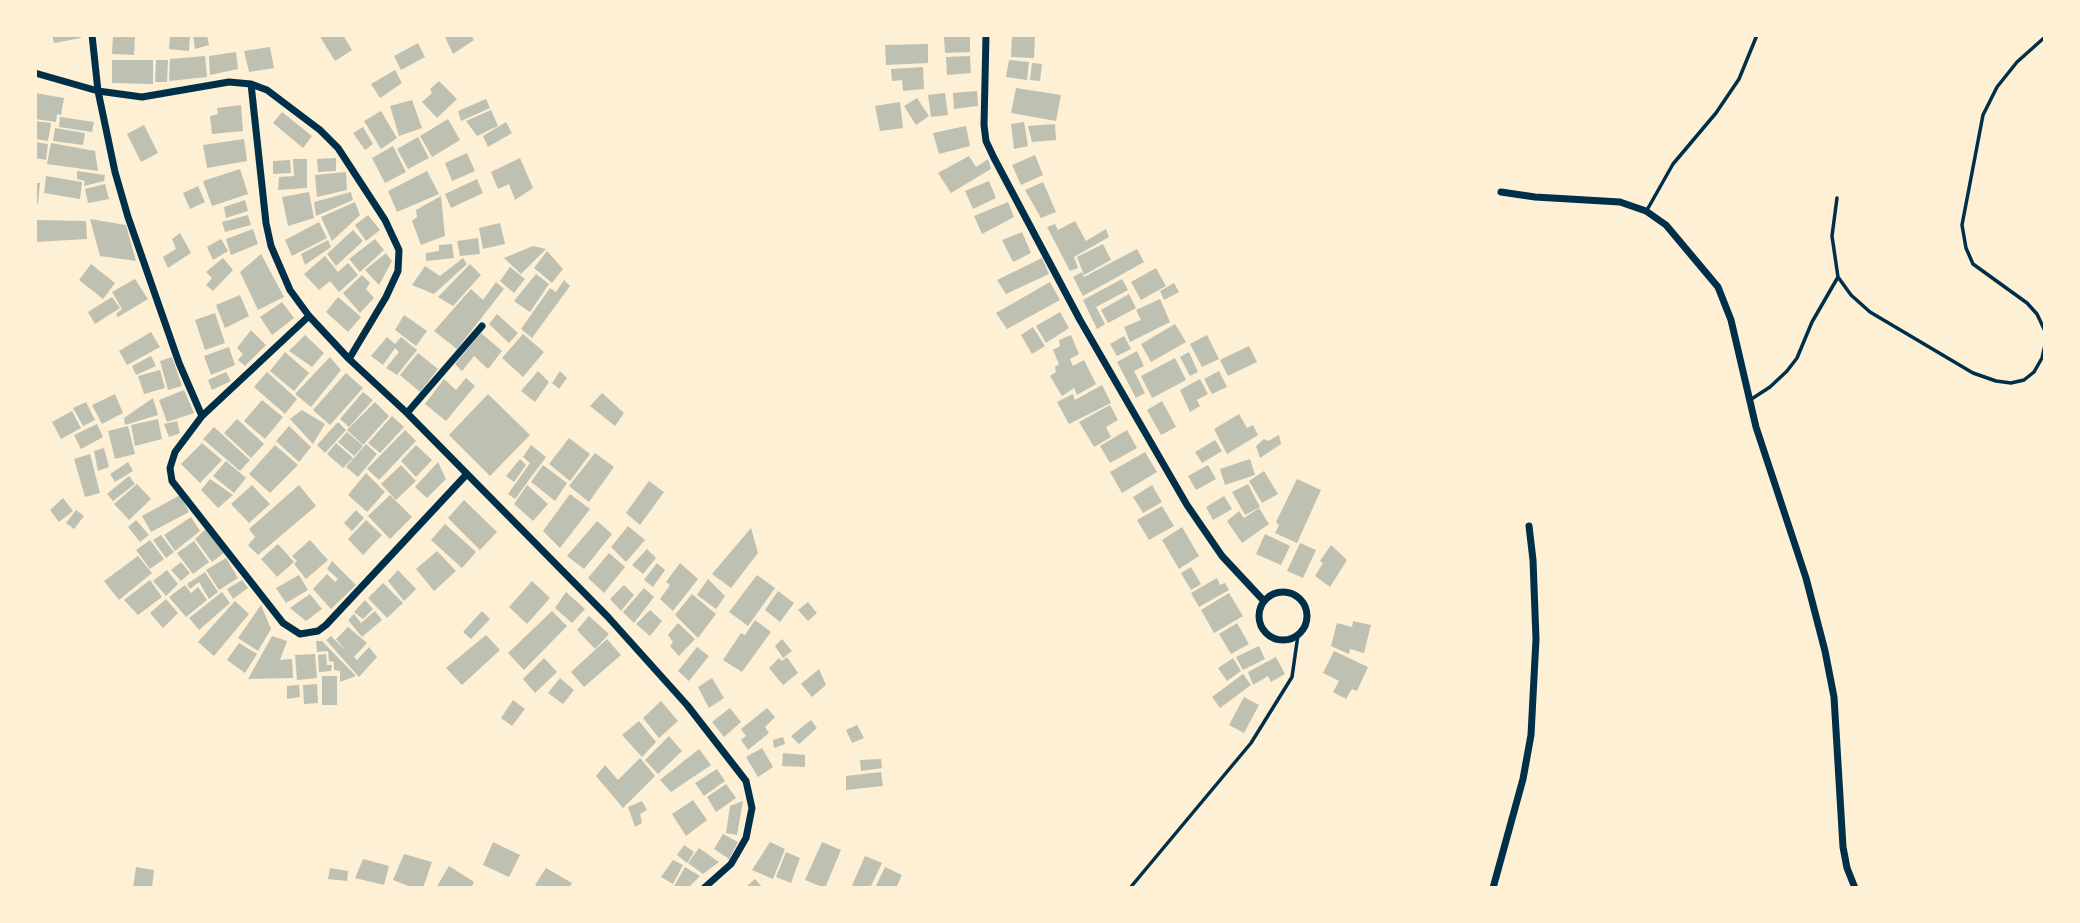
<!DOCTYPE html>
<html>
<head>
<meta charset="utf-8">
<style>
  body { margin:0 }
  #map { position:relative; width:2080px; height:923px; overflow:hidden; background:#fdf0d5; font-family:Commissioner,sans-serif }
  canvas { display:block }
  .frame { position:absolute; inset:0; border:37px solid #fdf0d5; pointer-events:none }
</style>
</head>
<body>
<div id="map">
<canvas width="2080" height="923"></canvas>
<div class="frame"></div>
</div>
<script>
const context = document.querySelector('canvas').getContext('2d');
context.lineJoin = 'round';
function paint(path, color) {
  context.fillStyle = color;
  context.fill(path, 'evenodd');
}
function toPath(rows) {
  const path = new Path2D();
  for (const r of rows) {
    if (r.length === 3) {
      path.moveTo(r[0] + r[2], r[1]);
      path.arc(r[0], r[1], r[2], 0, 2 * Math.PI);
      continue;
    }
    path.moveTo(r[0], r[1]);
    for (let i = 2; i < r.length; i += 2) path.lineTo(r[i], r[i + 1]);
  }
  return path;
}
function strokePath(path, color, width, dash) {
  context.strokeStyle = color;
  context.lineWidth = width;
  context.lineCap = dash ? 'butt' : 'round';
  context.setLineDash(dash || []);
  context.stroke(path);
}
paint(toPath([
  [52,35,80,35,81,38,54,43],
  [170,35,190,35,189,51,169,49],
  [193,35,207,35,209,45,195,49],
  [319,35,343,35,352,50,335,61],
  [448,35,471,35,474,40,453,54,445,37],
  [1012,35,1035,35,1034,58,1011,57],
  [113,36,135,36,134,55,112,54],
  [970,36,970,52,945,53,944,37],
  [418,43,425,57,401,70,394,56],
  [928,44,928,63,886,65,885,45],
  [270,47,274,68,249,72,244,51],
  [236,52,238,69,210,75,209,56],
  [205,56,207,77,169,81,170,59],
  [970,56,971,73,947,75,946,57],
  [112,60,153,60,153,84,112,83],
  [156,60,168,60,167,82,155,82],
  [1009,60,1029,62,1027,80,1006,77],
  [1032,63,1042,64,1040,81,1030,80],
  [923,67,924,89,903,91,902,80,892,81,891,69],
  [395,70,402,83,380,98,371,84],
  [439,81,457,99,437,118,422,102,432,93,430,89],
  [1016,88,1061,95,1056,121,1011,113],
  [977,91,978,106,954,109,953,93],
  [35,93,64,98,61,115,57,114,56,122,35,119],
  [945,93,948,115,931,117,928,95],
  [917,98,929,116,916,125,904,106],
  [486,99,490,108,461,121,458,111],
  [412,100,422,128,399,136,390,106],
  [900,102,903,128,880,131,875,106],
  [241,105,243,131,212,134,210,116,218,114,217,108],
  [491,110,498,126,477,136,466,121],
  [381,111,397,138,381,149,364,121],
  [282,112,312,136,303,148,273,123],
  [60,117,94,122,92,132,59,127],
  [448,119,460,140,432,157,420,136],
  [35,121,51,123,48,141,35,139],
  [506,122,512,133,488,147,483,136],
  [1024,122,1028,146,1014,149,1011,124],
  [1055,124,1056,140,1032,142,1028,126],
  [144,125,158,153,141,162,127,134],
  [966,126,970,146,939,154,933,133],
  [363,127,373,144,365,150,353,133],
  [55,128,85,133,83,145,53,141],
  [418,137,429,158,408,169,397,149],
  [244,139,247,161,207,168,203,145],
  [35,142,48,144,46,160,35,158],
  [51,143,95,151,98,171,47,164],
  [393,146,406,172,385,183,372,158],
  [467,153,475,171,452,181,445,163],
  [1035,155,1043,175,1021,185,1012,165],
  [969,156,976,167,988,159,991,169,951,193,938,173],
  [336,158,336,171,318,172,317,159],
  [520,158,533,188,515,200,509,184,498,189,491,172],
  [293,159,307,159,307,188,278,190,279,177,294,176],
  [290,160,291,173,273,174,273,161],
  [240,169,248,194,212,206,203,181],
  [77,171,105,175,104,181,84,186,85,181,77,179],
  [427,171,439,194,397,212,388,191],
  [346,172,347,190,317,197,315,175],
  [46,176,82,182,80,199,44,193],
  [477,179,483,193,451,208,445,194],
  [989,181,996,198,973,209,965,191],
  [1043,182,1056,212,1041,218,1025,190],
  [35,183,40,183,38,204,35,204],
  [105,184,109,199,88,203,85,189],
  [198,186,205,202,190,209,183,193],
  [309,192,314,218,288,226,282,197],
  [351,192,353,200,316,216,314,202],
  [441,196,445,236,421,245,412,221,417,217,416,210],
  [245,200,248,211,226,218,224,207],
  [355,202,360,215,332,241,321,217],
  [1008,202,1014,217,982,234,974,216],
  [248,215,251,225,225,232,222,222],
  [368,215,380,230,366,241,355,225],
  [90,219,126,225,136,261,100,256],
  [35,220,86,221,87,239,35,242],
  [1075,221,1086,241,1106,229,1109,237,1074,257,1078,268,1070,271,1047,227,1055,224,1058,230],
  [319,222,327,238,292,256,285,240],
  [500,223,505,244,483,249,479,228],
  [253,229,258,244,231,255,226,239],
  [353,230,363,241,336,266,327,254],
  [1022,232,1031,253,1013,262,1002,240],
  [180,233,191,253,168,268,163,257,176,249,172,239],
  [478,238,480,254,460,256,457,241],
  [221,239,228,251,213,260,207,247],
  [375,239,384,250,360,272,349,259],
  [328,240,331,247,305,265,301,254],
  [452,244,454,258,426,261,426,253,439,251,439,245],
  [1103,244,1111,260,1084,275,1077,257],
  [533,246,546,249,521,274,504,258],
  [1137,249,1144,262,1083,296,1073,277,1082,272,1084,277],
  [547,251,563,269,552,283,534,268],
  [386,253,392,261,379,285,365,270],
  [261,254,284,297,258,310,240,272],
  [325,256,338,272,348,263,358,275,339,292,330,281,319,290,304,274],
  [223,258,233,270,213,291,206,285,212,278,206,272],
  [463,258,467,264,434,294,412,285,425,266,440,276],
  [1042,258,1049,274,1006,294,997,280],
  [91,264,115,283,103,299,79,280],
  [470,264,481,275,453,306,438,297],
  [510,267,525,279,514,293,500,281],
  [1156,268,1166,286,1141,300,1131,282],
  [536,274,549,284,530,312,514,301],
  [362,275,370,283,366,289,374,298,360,313,343,293],
  [135,279,148,299,118,317,116,314,122,309,112,292],
  [1122,279,1128,290,1096,307,1105,324,1097,329,1083,300],
  [564,280,570,286,532,338,521,329,550,288,556,292],
  [496,282,504,289,457,349,434,331,471,289,483,300],
  [1050,282,1060,300,1007,329,996,313],
  [1174,283,1179,292,1164,300,1160,291],
  [1129,294,1136,308,1108,323,1101,310],
  [240,295,249,316,225,328,216,305],
  [112,297,120,308,95,324,88,312],
  [338,297,361,317,348,332,326,312],
  [1160,299,1170,322,1130,342,1124,327,1141,320,1136,310],
  [282,302,294,318,272,335,260,317],
  [1060,312,1069,328,1046,343,1036,326],
  [215,313,225,343,205,350,195,320],
  [497,314,518,333,509,343,489,324],
  [404,315,427,331,416,346,395,330],
  [1175,324,1186,342,1151,362,1141,344],
  [1033,327,1045,346,1032,354,1021,335],
  [251,330,266,345,245,366,238,360,243,354,237,348],
  [151,332,160,347,127,365,119,351],
  [481,333,502,351,488,369,474,356,462,371,455,364],
  [523,334,544,352,523,377,502,358],
  [305,335,324,353,312,367,289,351],
  [1071,335,1079,354,1070,359,1073,366,1084,360,1096,384,1077,395,1074,388,1062,396,1050,376,1056,372,1055,367,1059,364,1053,350,1060,346,1059,340],
  [1207,335,1219,359,1202,367,1190,344],
  [1124,336,1131,349,1117,356,1110,344],
  [387,337,395,344,401,337,417,350,397,375,386,368,399,352,395,348,383,365,371,356],
  [1249,346,1257,362,1228,376,1220,360],
  [229,347,235,365,211,375,204,356],
  [1137,351,1144,366,1134,371,1145,393,1136,398,1117,362],
  [285,352,309,373,294,391,270,371],
  [1189,352,1198,372,1190,376,1180,357],
  [418,353,438,369,420,392,400,375],
  [151,356,156,366,136,375,132,366],
  [172,357,182,386,168,390,160,361],
  [330,357,341,370,311,407,295,394],
  [1175,358,1186,380,1152,398,1141,376],
  [160,370,165,388,144,394,138,376],
  [538,371,549,382,535,402,521,391],
  [560,371,567,378,559,389,552,383],
  [1219,371,1227,387,1212,394,1204,379],
  [226,372,231,381,212,390,208,380],
  [267,372,297,399,285,414,254,387],
  [346,373,363,388,330,425,313,410],
  [466,378,475,386,446,421,425,404,444,379,456,390],
  [1200,379,1208,394,1197,400,1200,406,1190,412,1180,390],
  [1102,385,1111,403,1069,424,1057,402,1073,394,1075,400],
  [184,390,194,413,167,422,159,400],
  [363,392,373,400,349,427,340,419],
  [602,393,624,413,615,426,590,406],
  [115,394,123,413,102,424,92,405],
  [488,394,530,435,490,476,449,435],
  [153,398,158,415,125,425,124,418],
  [262,400,283,417,265,439,244,421],
  [1162,401,1176,427,1161,435,1147,410],
  [86,402,95,420,83,426,73,408],
  [375,402,389,416,363,445,347,430],
  [1110,405,1118,420,1106,427,1111,437,1094,447,1079,422],
  [302,410,325,424,313,444,290,419],
  [72,411,81,428,61,439,52,422],
  [1239,414,1247,428,1253,425,1258,435,1227,454,1214,429],
  [392,416,404,427,380,453,368,443],
  [158,419,162,439,135,446,131,425],
  [237,419,264,444,251,458,224,433],
  [177,421,180,433,169,437,164,424],
  [338,422,346,430,325,453,317,445],
  [97,424,103,437,81,449,74,435],
  [128,426,135,454,115,459,108,431],
  [289,426,311,447,299,462,276,441],
  [214,427,250,460,240,471,203,439],
  [405,430,416,441,379,480,367,469],
  [1127,430,1137,448,1110,463,1100,446],
  [347,432,363,446,354,456,338,442],
  [1279,435,1281,444,1260,458,1256,446,1264,439,1268,441],
  [569,438,590,454,570,481,549,464],
  [1215,440,1222,451,1202,463,1195,452],
  [202,443,222,460,200,483,181,464],
  [336,443,353,458,343,468,327,454],
  [366,444,377,454,358,477,346,467],
  [275,445,298,465,270,493,249,474],
  [416,445,432,460,416,477,401,461],
  [531,445,546,457,515,499,508,494,530,463,523,457],
  [104,448,109,467,98,471,94,451],
  [1145,452,1157,472,1122,493,1110,472],
  [595,453,614,467,589,502,569,486],
  [90,454,100,493,85,497,74,459],
  [520,459,526,465,514,482,506,476],
  [1250,459,1255,475,1225,485,1220,469],
  [226,461,246,478,234,493,213,476],
  [128,462,133,471,115,482,110,474],
  [438,462,446,479,427,498,415,487],
  [401,465,416,481,396,500,381,484],
  [543,465,567,483,555,501,531,482],
  [1208,465,1216,479,1196,490,1188,476],
  [1264,471,1278,494,1262,503,1249,481],
  [366,473,385,492,367,512,348,495],
  [129,476,135,484,113,501,107,494],
  [210,479,233,495,218,508,201,490],
  [1297,479,1321,490,1297,543,1275,533,1279,525,1276,522],
  [649,481,664,492,640,525,626,513],
  [137,484,151,499,129,520,114,504],
  [1248,484,1260,507,1245,515,1232,492],
  [252,485,270,504,249,523,231,504],
  [299,485,316,506,258,555,248,545,255,537,249,529],
  [527,485,548,504,533,521,514,504],
  [1152,485,1162,502,1143,513,1133,497],
  [570,494,590,509,560,548,543,531],
  [180,495,189,512,151,532,142,516],
  [390,495,412,517,390,539,368,516],
  [1224,496,1232,509,1213,520,1206,507],
  [63,498,73,511,59,522,50,510],
  [464,500,497,532,480,550,448,518],
  [1162,506,1174,526,1149,540,1137,520],
  [1259,508,1269,524,1242,543,1227,521,1239,511,1244,518],
  [76,510,84,516,74,529,66,523],
  [356,510,364,518,352,531,344,523],
  [191,517,200,531,175,551,164,535],
  [136,520,149,535,140,542,128,527],
  [366,520,382,535,363,555,348,539],
  [597,521,612,534,584,569,567,556],
  [445,524,476,552,462,568,431,540],
  [628,526,645,540,626,562,611,547],
  [1182,527,1199,556,1179,569,1162,540],
  [751,528,758,553,731,588,712,574],
  [206,529,224,553,212,562,195,539],
  [1265,534,1290,546,1281,565,1256,554],
  [161,535,174,552,166,558,153,540],
  [150,540,164,559,150,569,136,550],
  [310,540,328,560,306,579,294,564,297,561,292,556],
  [194,541,209,562,193,574,177,553],
  [1300,543,1316,550,1303,578,1287,571],
  [278,544,294,562,277,577,261,559],
  [1331,545,1347,560,1330,587,1315,576,1323,563,1320,561],
  [647,549,656,558,643,574,632,565],
  [437,551,456,571,434,591,416,569],
  [609,553,625,567,604,593,588,578],
  [138,556,152,573,119,600,104,581],
  [226,558,238,578,219,590,206,570],
  [332,561,356,585,331,609,313,589,327,574,335,582,338,579,327,569],
  [181,562,190,573,181,581,171,570],
  [657,563,665,570,653,587,644,580],
  [680,563,698,579,673,611,660,599,670,585,666,582],
  [1191,567,1201,584,1191,590,1181,573],
  [167,570,178,584,166,596,153,581],
  [398,570,416,589,404,601,388,581],
  [205,572,218,592,209,599,199,582,190,589,187,584],
  [299,575,308,590,286,603,276,588],
  [757,575,775,588,748,626,729,612],
  [1217,578,1220,585,1225,583,1229,590,1199,607,1191,593],
  [708,579,725,596,716,609,697,595],
  [150,580,162,597,138,615,124,600],
  [242,580,248,588,233,599,227,589],
  [532,581,550,598,527,624,509,607],
  [383,583,403,603,387,618,368,598],
  [185,585,191,593,198,587,207,600,186,617,169,597],
  [624,585,634,595,621,611,610,599],
  [644,588,654,597,634,623,623,612],
  [778,591,794,603,780,622,765,610],
  [222,592,230,603,199,630,189,618],
  [566,592,585,609,572,623,555,608],
  [1229,593,1243,616,1214,633,1201,610],
  [310,594,322,609,306,621,290,608],
  [692,594,716,614,698,638,675,615],
  [166,599,178,613,163,628,150,613],
  [365,600,373,609,363,619,354,612],
  [235,601,249,614,214,656,198,642],
  [808,602,817,613,808,621,798,610],
  [261,605,271,629,258,651,238,638],
  [650,610,662,621,650,636,636,624],
  [375,611,382,620,362,637,348,620,354,614,361,623],
  [482,611,490,619,471,639,463,632],
  [552,611,567,626,524,670,508,653],
  [589,616,609,634,595,649,577,630],
  [755,620,771,632,742,672,723,660,741,633,745,635],
  [1353,621,1371,625,1364,653,1350,649,1349,654,1331,646,1337,623,1352,627],
  [678,623,695,639,679,656,670,646,673,642,668,635],
  [1237,623,1249,644,1231,654,1219,634],
  [348,627,367,643,354,657,357,660,369,647,377,657,359,677,326,640,331,636,346,651,336,639],
  [486,635,500,650,462,685,446,668],
  [272,636,287,641,280,660,292,659,293,678,248,679],
  [607,639,621,655,584,687,571,672],
  [782,639,792,651,783,658,775,646],
  [316,641,322,641,356,676,340,682,340,671,334,670,334,662,329,661,328,651,317,652],
  [239,643,257,654,245,673,227,660],
  [1259,646,1265,659,1243,670,1236,657],
  [697,647,709,656,689,681,678,671],
  [1334,651,1368,667,1357,691,1352,689,1346,699,1333,692,1339,681,1323,673],
  [315,654,317,678,297,680,295,655],
  [326,654,327,665,332,665,331,671,319,672,318,655],
  [787,657,798,673,783,685,769,668,779,658,782,661],
  [1276,657,1285,674,1271,682,1268,676,1253,685,1248,672],
  [544,658,557,672,535,693,523,679],
  [1233,658,1241,671,1227,681,1218,668],
  [819,669,826,685,812,697,801,684],
  [1243,674,1251,685,1220,708,1212,697],
  [322,676,337,676,337,705,322,705],
  [560,678,574,690,563,704,548,693],
  [712,678,724,698,709,708,698,687],
  [317,684,318,703,304,704,303,685],
  [299,685,300,697,287,699,287,686],
  [1244,697,1259,705,1244,733,1229,725],
  [513,700,525,709,512,726,501,718],
  [661,701,678,721,659,738,643,718],
  [730,708,741,722,724,737,712,722],
  [767,708,775,717,765,727,769,733,748,750,741,740,746,736,741,729],
  [811,720,817,728,799,744,791,736],
  [639,721,656,742,642,757,622,735],
  [857,725,864,738,852,743,846,730],
  [669,736,682,751,658,774,645,760],
  [783,737,785,744,774,748,773,740],
  [762,748,773,767,758,777,746,757],
  [699,749,711,765,671,792,660,780],
  [783,753,805,755,805,767,782,766],
  [640,758,655,776,623,808,596,776,605,765,618,780],
  [881,759,882,768,861,771,860,760],
  [717,769,725,781,704,796,695,783],
  [881,772,883,786,846,790,846,776],
  [726,784,736,798,716,812,707,797],
  [693,800,707,820,686,836,672,814],
  [642,801,647,810,640,814,642,823,635,827,628,807],
  [743,801,737,835,726,833,730,806],
  [723,834,738,842,729,859,714,849],
  [493,842,520,855,509,877,483,865],
  [770,842,785,849,773,879,752,870],
  [822,842,841,850,825,888,805,880],
  [684,845,694,852,687,863,677,855],
  [699,848,719,862,703,874,688,863],
  [786,852,800,858,791,883,776,877],
  [404,854,432,862,423,888,414,888,393,880],
  [865,856,882,863,870,888,851,888],
  [363,859,389,866,384,885,355,878],
  [673,860,683,865,673,884,661,877],
  [449,866,474,882,471,888,436,888],
  [136,867,154,870,152,888,133,888],
  [685,867,700,876,688,888,673,888],
  [885,867,902,875,896,888,875,888],
  [330,868,348,871,347,881,328,879],
  [546,868,572,883,569,888,540,888,535,885],
  [755,879,763,888,745,888]
]), '#bec0b2');
strokePath(toPath([
  [1130,888,1251,743,1292,677,1298,635]
]), '#003049', 3.5);
strokePath(toPath([
  [2045,37,2017,62,1997,87,1983,115,1962,225,1966,248,1973,264,2027,303,2037,314,2045,331],
  [1837,198,1832,236,1838,277,1851,295,1870,312,1973,373,1996,381,2011,383,2024,380,2034,372,2042,358,2045,345],
  [1647,210,1673,164,1716,113,1739,79,1757,35],
  [1750,400,1770,387,1787,371,1797,358,1812,322,1838,277]
]), '#003049', 3.5);
strokePath(toPath([
  [92,35,98,91,115,172,128,217,179,363,202,416],
  [986,35,984,125,986,141,994,158,1080,320,1187,505,1222,556,1264,601],
  [35,73,98,91,142,97,229,82,251,84,267,90,320,130,338,148,385,220,399,250,398,271,386,297,349,359],
  [251,84,266,223,271,246,290,290,309,316,349,359,407,413,608,617,687,705,746,781,752,808,746,838,731,864,704,888],
  [1501,192,1535,197,1620,202,1646,211,1666,225,1718,287,1731,320,1756,427,1806,578,1825,651,1834,697,1843,847,1847,868,1855,888],
  [309,316,202,416,175,452,170,468,172,481,283,623,300,634,318,631,326,625,466,475],
  [407,413,482,326],
  [1283,616,24],
  [1493,888,1523,779,1531,735,1536,639,1533,560,1529,526]
]), '#003049', 7);
</script>
</body>
</html>
